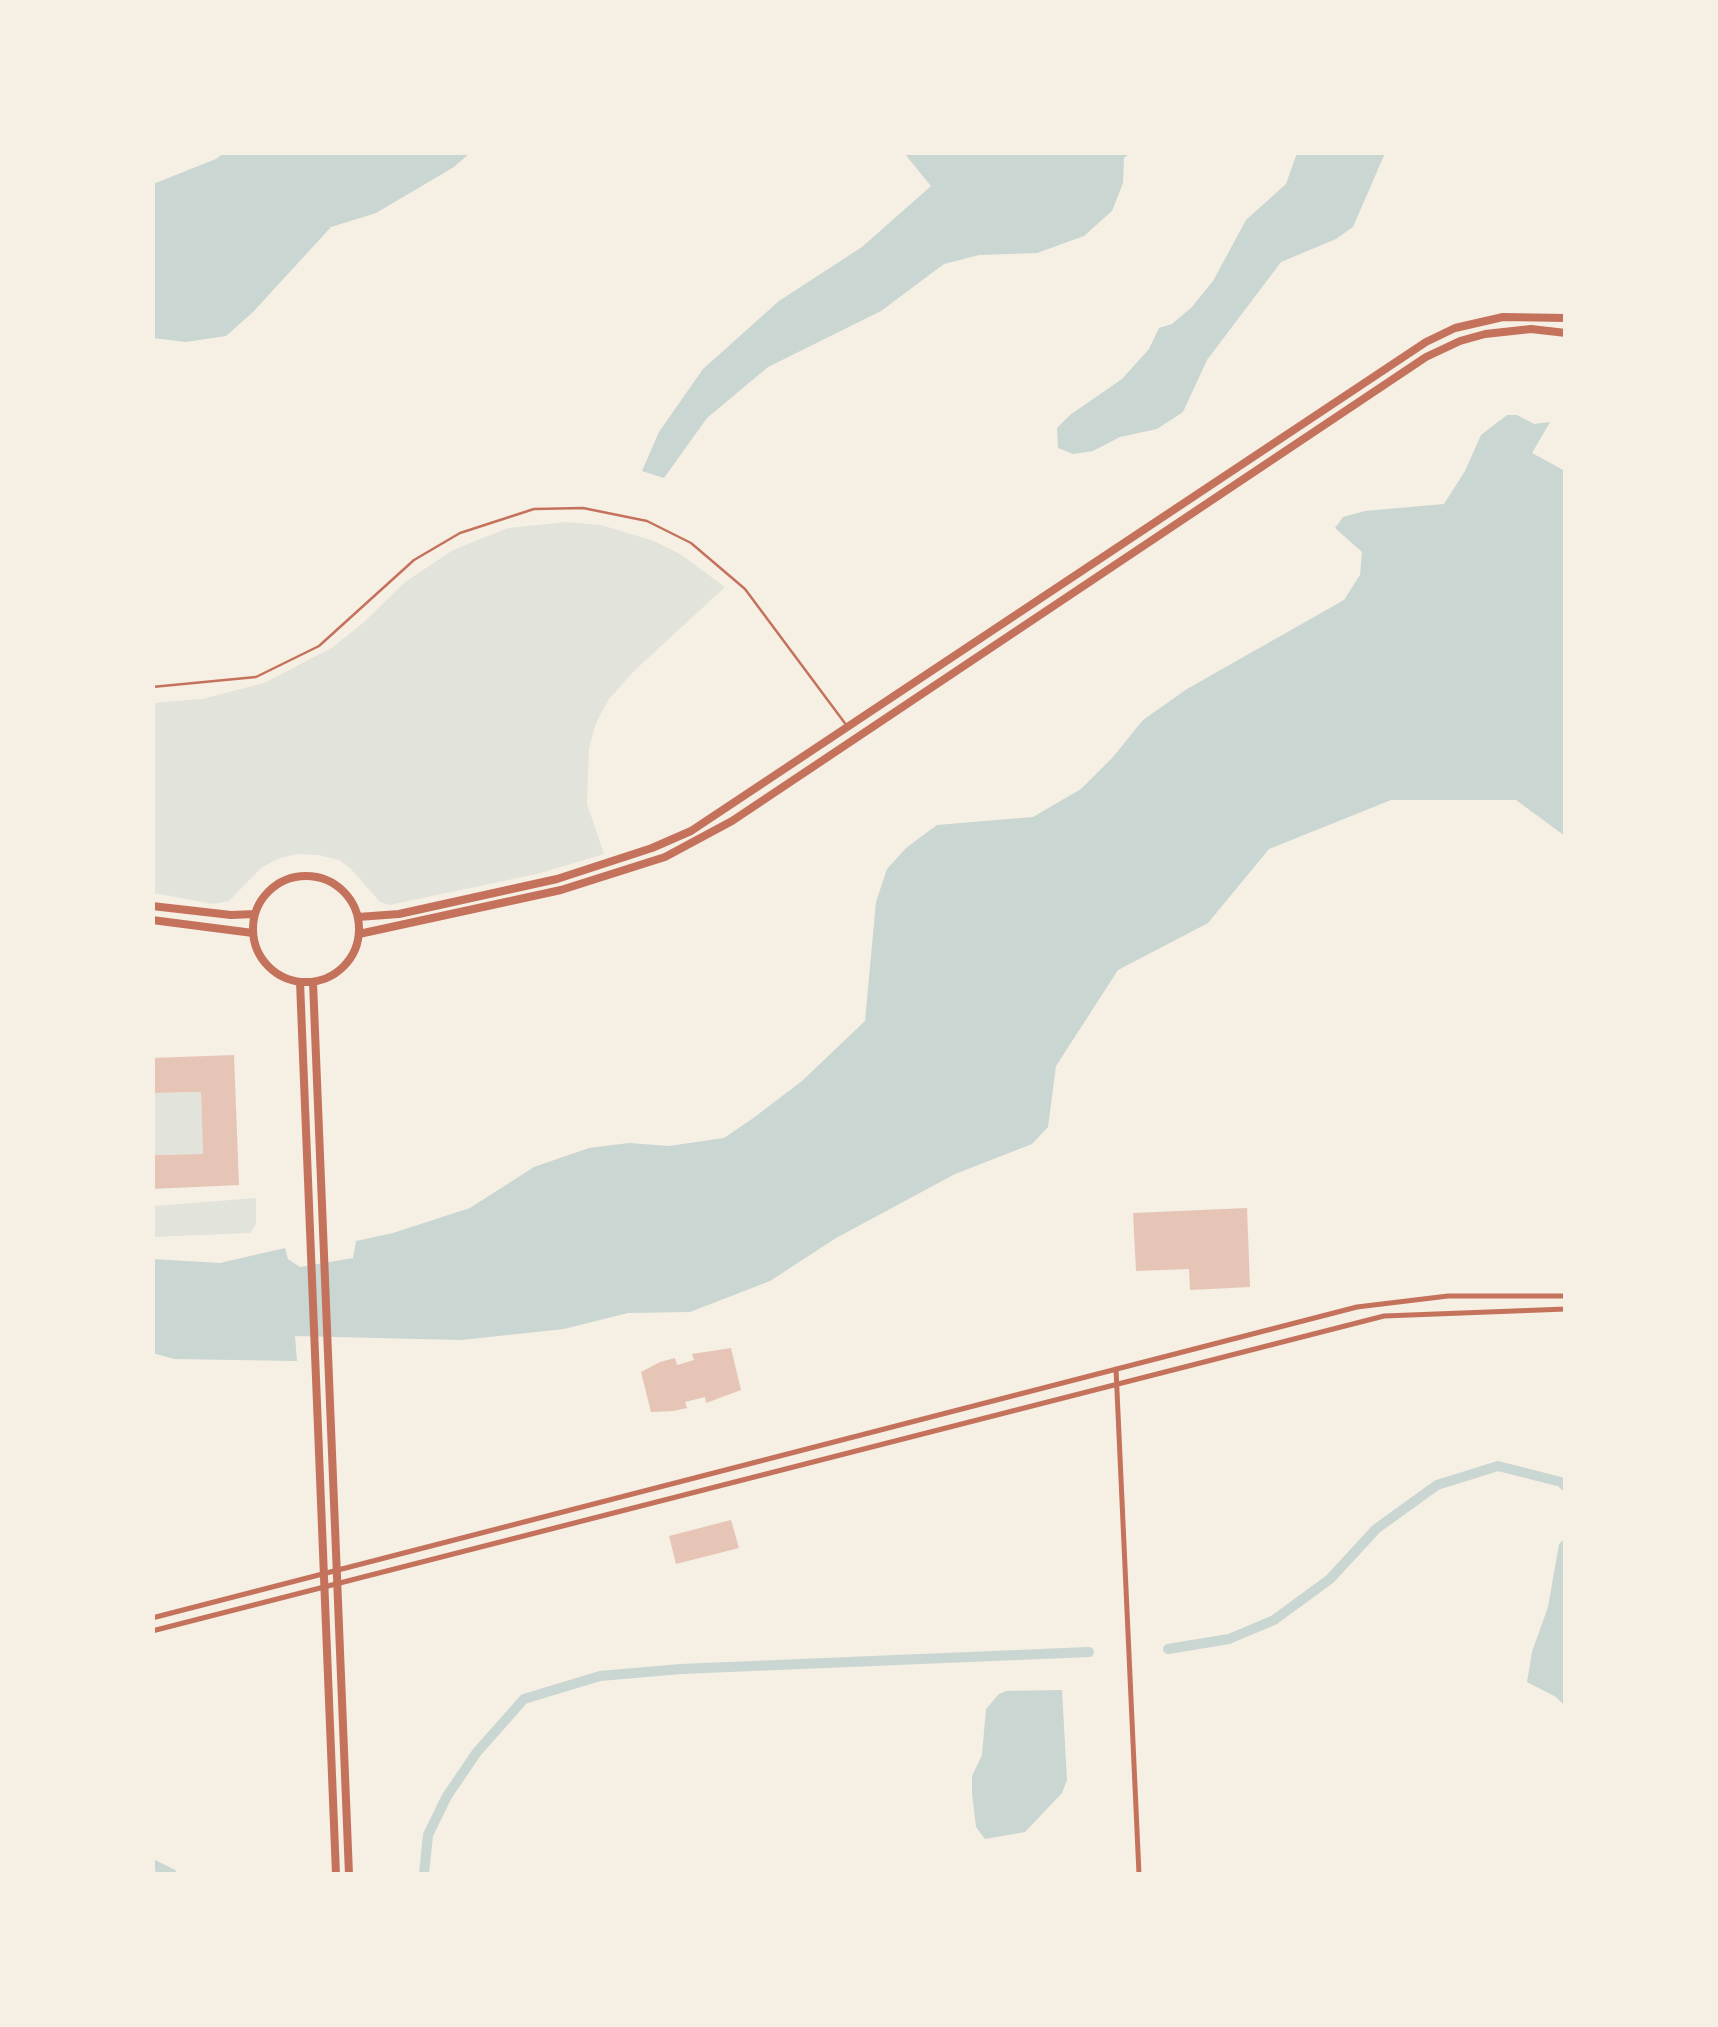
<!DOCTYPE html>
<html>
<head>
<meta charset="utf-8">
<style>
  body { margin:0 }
  #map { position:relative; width:1718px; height:2027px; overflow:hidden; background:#f6efe4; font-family:"Exo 2",sans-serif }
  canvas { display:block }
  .frame { position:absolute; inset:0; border:155px solid #f6efe4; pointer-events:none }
</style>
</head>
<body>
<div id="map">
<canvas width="1718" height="2027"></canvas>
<div class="frame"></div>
</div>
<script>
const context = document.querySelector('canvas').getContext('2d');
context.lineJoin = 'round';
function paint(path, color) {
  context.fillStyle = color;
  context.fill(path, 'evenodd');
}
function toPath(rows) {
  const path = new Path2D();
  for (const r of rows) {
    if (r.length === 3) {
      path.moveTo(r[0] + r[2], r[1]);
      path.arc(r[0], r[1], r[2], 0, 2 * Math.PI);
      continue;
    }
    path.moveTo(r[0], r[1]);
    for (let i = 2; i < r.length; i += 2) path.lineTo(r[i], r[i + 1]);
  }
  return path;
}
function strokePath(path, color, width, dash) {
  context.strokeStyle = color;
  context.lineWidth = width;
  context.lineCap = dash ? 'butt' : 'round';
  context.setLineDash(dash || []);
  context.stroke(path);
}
paint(toPath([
  [567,522,601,525,654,541,680,554,725,587,633,672,609,699,596,723,589,748,587,804,604,854,537,874,389,905,380,902,350,868,339,860,318,855,297,854,277,859,261,868,229,901,213,904,153,893,153,703,202,699,264,683,333,647,364,622,405,582,453,550,508,528],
  [201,1092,203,1154,156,1155,153,1152,152,1093],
  [256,1198,256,1224,250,1233,153,1237,153,1206]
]), '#e2e4dc');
paint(toPath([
  [225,152,470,152,470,153,454,167,376,213,331,227,253,312,226,336,186,342,153,338,153,184,216,159],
  [904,153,1130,153,1124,158,1123,183,1112,211,1084,236,1037,253,979,255,944,264,881,311,768,367,707,418,664,478,642,471,659,432,703,369,779,301,862,247,931,186],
  [1297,153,1385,153,1353,227,1336,239,1281,262,1207,360,1183,412,1157,429,1120,437,1093,451,1073,454,1058,448,1057,428,1070,415,1122,379,1149,349,1159,328,1172,324,1192,307,1213,281,1246,220,1286,184],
  [1507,415,1517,415,1534,424,1550,422,1532,453,1565,471,1565,836,1516,800,1391,800,1269,849,1208,923,1118,970,1056,1066,1048,1127,1032,1144,955,1174,836,1238,770,1281,690,1312,628,1313,564,1329,461,1340,295,1336,297,1361,174,1359,153,1353,152,1259,220,1263,285,1248,288,1259,300,1267,353,1258,356,1241,393,1233,470,1208,534,1167,589,1148,629,1143,669,1146,724,1138,752,1119,802,1081,865,1021,876,902,887,869,906,848,937,825,1033,817,1081,789,1113,757,1143,720,1187,689,1344,600,1360,575,1362,552,1335,528,1343,517,1365,511,1444,504,1465,471,1481,435],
  [1565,1538,1565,1706,1556,1697,1527,1682,1532,1652,1548,1607,1559,1544],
  [1062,1690,1067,1780,1062,1793,1025,1832,985,1839,976,1827,972,1793,972,1776,982,1755,986,1709,999,1694,1006,1691]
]), '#c9d6d2');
strokePath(toPath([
  [1168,1649,1229,1639,1274,1620,1330,1579,1376,1529,1437,1485,1498,1466,1561,1482,1566,1487],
  [152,1864,172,1874],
  [424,1874,428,1835,447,1796,477,1752,524,1699,600,1676,681,1669,1089,1652]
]), '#c9d6d2', 10);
paint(toPath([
  [234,1055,239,1185,152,1189,152,1152,156,1155,203,1154,201,1092,152,1093,152,1058],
  [1247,1208,1250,1287,1190,1290,1189,1269,1136,1271,1133,1213],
  [731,1348,741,1390,706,1403,705,1397,685,1402,687,1408,673,1411,651,1412,641,1372,660,1362,675,1358,677,1365,694,1360,692,1354],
  [731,1520,739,1548,676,1564,669,1536]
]), '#e6c5b7');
strokePath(toPath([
  [152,687,256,677,319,646,414,560,460,533,534,509,583,508,647,521,691,543,745,589,847,726]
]), '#c5725c', 2.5);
strokePath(toPath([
  [1116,1369,1139,1874],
  [152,1618,1357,1307,1448,1296,1566,1296],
  [152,1631,1384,1316,1566,1309]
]), '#c5725c', 5);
strokePath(toPath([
  [306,929,53],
  [152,906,231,915,255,914],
  [358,917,399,914,557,879,652,848,691,831,1426,342,1455,328,1503,317,1566,318],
  [152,920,253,933],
  [359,934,561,890,665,857,732,821,1426,357,1460,341,1485,334,1531,329,1566,333],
  [300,982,336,1874],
  [313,982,349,1874]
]), '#c5725c', 8);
</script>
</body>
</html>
